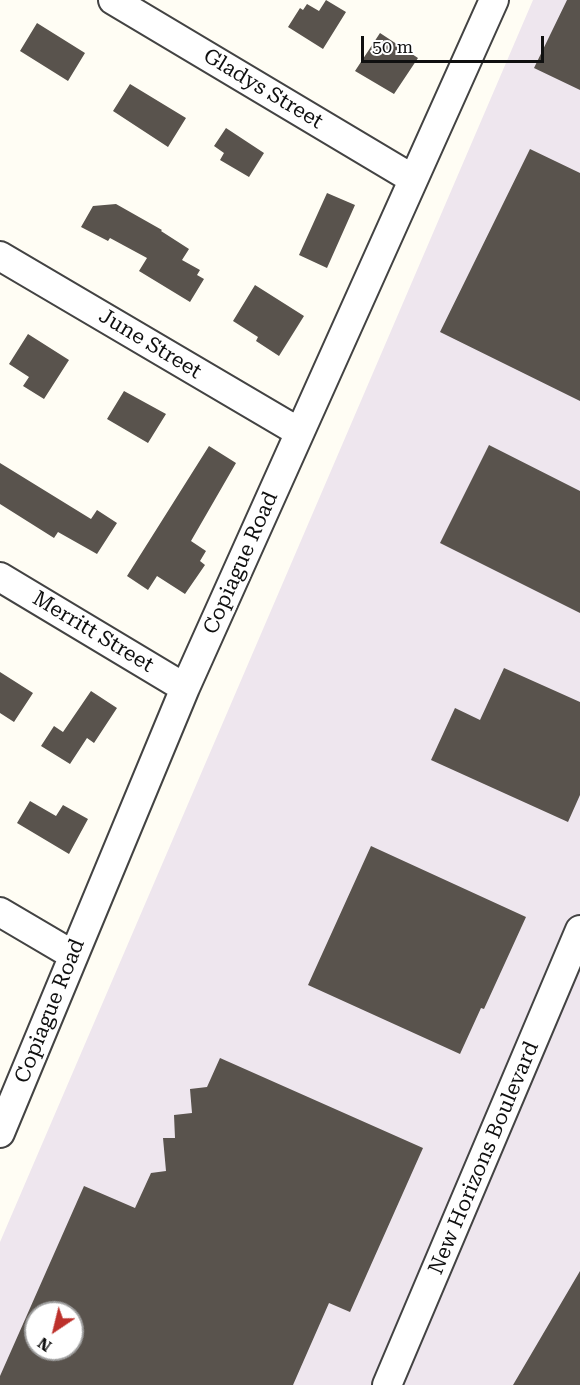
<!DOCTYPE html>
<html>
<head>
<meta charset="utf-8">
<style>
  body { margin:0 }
  #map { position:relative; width:580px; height:1385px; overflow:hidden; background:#fffdf4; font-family:"Roboto Serif",serif }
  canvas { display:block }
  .north { position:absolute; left:24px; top:1301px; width:60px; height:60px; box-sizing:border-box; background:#fff; border:2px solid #9f9f9f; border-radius:50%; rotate:215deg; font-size:16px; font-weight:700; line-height:24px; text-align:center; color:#101010 }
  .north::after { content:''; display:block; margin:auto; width:21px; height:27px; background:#bd312c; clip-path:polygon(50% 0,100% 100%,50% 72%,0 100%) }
  .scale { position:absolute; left:361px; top:36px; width:183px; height:27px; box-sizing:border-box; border:3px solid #101010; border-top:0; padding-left:8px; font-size:18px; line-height:21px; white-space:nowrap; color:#101010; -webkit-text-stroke:4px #fff; paint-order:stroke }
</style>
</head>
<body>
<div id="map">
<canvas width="580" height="1385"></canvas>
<div class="north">N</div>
<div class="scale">50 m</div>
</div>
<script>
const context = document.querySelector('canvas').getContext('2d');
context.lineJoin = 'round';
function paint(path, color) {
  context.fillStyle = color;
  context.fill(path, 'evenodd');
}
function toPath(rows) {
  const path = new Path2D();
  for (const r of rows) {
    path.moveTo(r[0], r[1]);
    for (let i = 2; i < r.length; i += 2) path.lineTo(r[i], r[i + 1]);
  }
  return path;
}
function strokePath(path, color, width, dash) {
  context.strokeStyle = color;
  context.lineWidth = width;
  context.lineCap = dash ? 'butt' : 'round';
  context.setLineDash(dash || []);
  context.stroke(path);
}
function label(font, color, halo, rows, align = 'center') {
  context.font = font + ' "Roboto Serif",serif';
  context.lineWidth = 6;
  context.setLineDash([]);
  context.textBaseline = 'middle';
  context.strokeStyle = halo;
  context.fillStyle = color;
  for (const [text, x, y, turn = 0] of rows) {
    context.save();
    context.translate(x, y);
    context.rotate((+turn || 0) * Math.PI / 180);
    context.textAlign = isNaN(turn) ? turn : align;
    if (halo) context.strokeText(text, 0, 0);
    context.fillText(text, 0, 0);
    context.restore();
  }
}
paint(toPath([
  [533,0,580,0,580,1385,0,1385,0,1242],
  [36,1313,72,1313,72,1349,36,1349]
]), '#eee6ee');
paint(toPath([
  [326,0,346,12,323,49,288,27,300,8,303,10,307,4,319,11],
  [567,0,580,0,580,90,534,68],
  [37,23,85,53,68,81,20,51],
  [380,33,418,58,394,94,355,71],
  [130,84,186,118,168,147,113,111],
  [226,128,264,153,249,177,220,160,224,153,214,146],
  [530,149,580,173,580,401,440,332],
  [327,193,355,205,327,268,299,255],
  [116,204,162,230,161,231,189,249,182,260,200,270,197,275,204,279,190,302,139,271,147,258,110,238,108,241,81,227,93,206],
  [255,285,304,316,279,356,256,341,258,337,233,321],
  [28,334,69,360,44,399,23,386,29,377,9,364],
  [124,391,166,414,148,443,107,419],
  [489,445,580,491,580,613,440,543],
  [209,446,236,463,191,541,206,551,200,561,205,565,185,594,157,576,148,590,127,576],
  [0,463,91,519,97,510,117,523,97,554,58,532,54,538,0,504],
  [504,668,580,702,580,795,568,822,431,760,455,708,480,720],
  [0,672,33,693,14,722,0,713],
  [91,691,117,708,94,743,87,738,70,764,41,746,54,726,63,732],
  [30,801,56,816,63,805,88,819,69,854,17,823],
  [371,846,526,917,484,1009,481,1008,460,1054,308,985],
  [220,1058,423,1148,350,1312,329,1303,293,1385,0,1385,0,1376,84,1186,135,1208,151,1173,166,1171,163,1138,175,1138,174,1115,192,1113,190,1089,207,1087],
  [36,1313,72,1313,72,1349,36,1349],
  [580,1271,580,1385,513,1385]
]), '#59534d');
const minor = toPath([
  [113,0,413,179],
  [0,256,299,432],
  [0,577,185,688],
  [0,912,73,955],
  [0,1133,185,688,494,0],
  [387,1385,580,930]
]);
strokePath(minor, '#434343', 32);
strokePath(minor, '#fff', 28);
label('21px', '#101010', '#fff', [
  ["Gladys Street",263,89,31],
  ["June Street",150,344,31],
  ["Copiague Road",241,563,-66],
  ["Merritt Street",93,632,31],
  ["Copiague Road",50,1011,-68],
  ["New Horizons Boulevard",484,1158,-67]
]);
</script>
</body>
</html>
